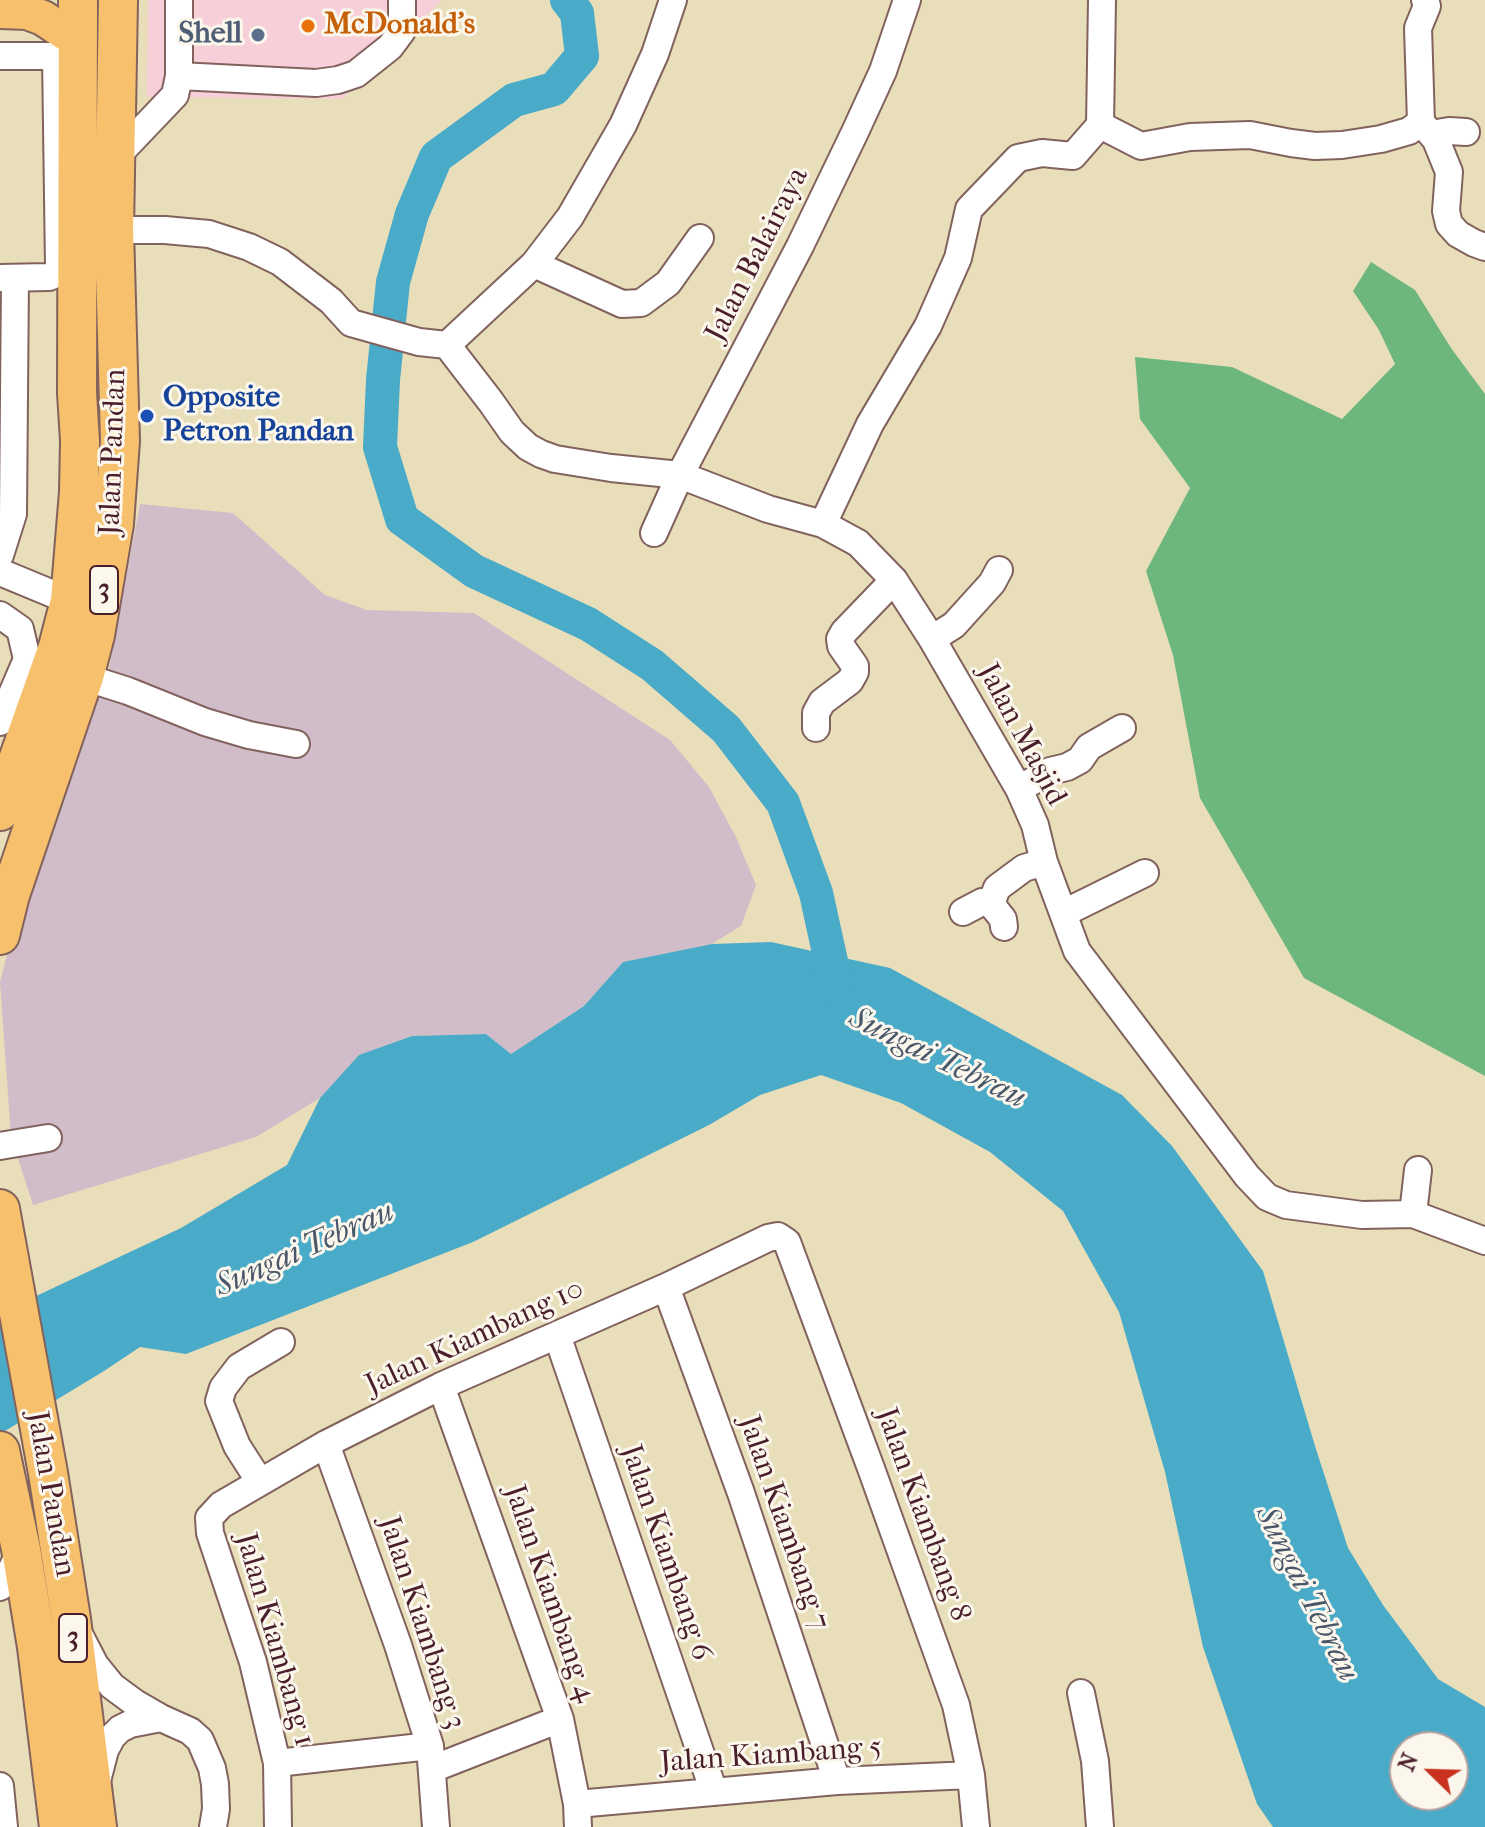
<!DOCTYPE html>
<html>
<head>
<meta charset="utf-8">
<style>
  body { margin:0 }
  #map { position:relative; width:1485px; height:1827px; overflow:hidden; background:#e9deba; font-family:"IM FELL French Canon",serif }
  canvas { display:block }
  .north { position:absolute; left:1389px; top:1731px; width:80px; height:80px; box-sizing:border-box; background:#fbf7ec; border:2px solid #b4a19f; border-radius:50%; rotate:293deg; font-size:22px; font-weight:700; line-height:32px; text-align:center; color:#4a1f2b }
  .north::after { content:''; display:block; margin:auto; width:28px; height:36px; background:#c8321e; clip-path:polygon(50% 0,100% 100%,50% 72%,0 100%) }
</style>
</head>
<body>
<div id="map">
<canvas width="1485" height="1827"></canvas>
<div class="north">N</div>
</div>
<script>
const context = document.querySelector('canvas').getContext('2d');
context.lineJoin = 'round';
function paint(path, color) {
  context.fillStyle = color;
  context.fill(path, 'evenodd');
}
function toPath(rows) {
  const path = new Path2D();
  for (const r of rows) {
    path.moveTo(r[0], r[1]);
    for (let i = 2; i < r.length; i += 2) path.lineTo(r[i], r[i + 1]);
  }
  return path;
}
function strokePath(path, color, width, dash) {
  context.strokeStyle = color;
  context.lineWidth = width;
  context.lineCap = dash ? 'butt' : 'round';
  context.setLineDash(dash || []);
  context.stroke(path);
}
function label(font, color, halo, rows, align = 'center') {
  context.font = font + ' "IM FELL French Canon",serif';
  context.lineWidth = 6;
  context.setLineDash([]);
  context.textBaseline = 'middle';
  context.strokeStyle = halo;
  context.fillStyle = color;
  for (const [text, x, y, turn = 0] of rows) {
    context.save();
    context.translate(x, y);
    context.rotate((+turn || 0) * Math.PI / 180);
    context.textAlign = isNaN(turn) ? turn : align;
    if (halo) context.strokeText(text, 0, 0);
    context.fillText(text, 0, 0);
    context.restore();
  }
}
paint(toPath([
  [148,0,442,0,342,99,147,97]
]), '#f6cfd8');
paint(toPath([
  [140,504,233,513,325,595,367,610,474,613,670,740,709,787,736,837,756,885,741,926,712,944,623,962,584,1006,511,1054,486,1034,412,1036,359,1055,320,1098,256,1137,33,1205,11,1137,0,982,21,898,67,773,107,679]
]), '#d1bdca');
paint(toPath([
  [1371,262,1415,290,1451,348,1485,394,1485,1076,1304,978,1200,798,1173,655,1146,571,1190,488,1140,419,1135,357,1232,367,1342,419,1395,364,1379,330,1353,291]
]), '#6db67d');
paint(toPath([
  [771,942,890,968,1122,1095,1172,1146,1263,1271,1315,1446,1348,1548,1383,1605,1438,1679,1485,1707,1485,1827,1273,1827,1257,1804,1203,1647,1165,1472,1119,1312,1063,1211,990,1152,901,1103,821,1075,760,1095,709,1125,473,1242,186,1354,140,1347,104,1371,0,1434,0,1313,181,1228,287,1165,320,1098,359,1055,412,1036,486,1034,511,1054,584,1006,623,962,712,944],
  [1405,1747,1453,1747,1453,1795,1405,1795]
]), '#4aabc9');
strokePath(toPath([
  [567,0,577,13,582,56,554,89,514,100,436,157,412,214,393,282,383,380,380,447,402,519,474,571,588,624,652,665,726,729,783,803,816,893,839,998]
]), '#4aabc9', 34);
const minor = toPath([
  [0,56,56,56,59,267,56,274,49,277,0,278],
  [179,76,316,83,338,80,356,74,390,47,402,31,402,0],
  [1421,122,1418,28,1427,6,1425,0],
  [1100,125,1141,146,1190,137,1250,135,1291,143,1315,146,1342,145,1381,139,1409,131,1421,122,1436,140,1449,172,1446,211,1449,224,1458,234,1474,243,1485,247],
  [1431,134,1449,131,1466,132],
  [115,158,175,95,179,76,179,0],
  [114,230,165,230,209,234,249,247,280,262,331,301,351,323,419,342,447,345,491,402,512,432,528,447,541,454,555,459,611,468,680,475,768,509,823,524,858,543,894,580,932,639,1019,789,1035,825,1044,862,1077,951,1247,1176,1267,1197,1286,1205,1362,1215,1413,1214,1485,1241],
  [534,264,622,304,641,303,668,283,700,238],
  [447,345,534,264,570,217,623,125,655,54,673,0],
  [823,524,870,424,928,326,958,258,969,209,1018,158,1042,153,1073,156,1100,125,1102,0],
  [654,533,680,475,800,246,855,132,883,71,907,0],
  [0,555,13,514,15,278],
  [0,572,70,601],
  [0,615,20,629,27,659,0,722],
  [932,639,954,625,992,583,999,570],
  [84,677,128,691,205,722,249,735,296,744],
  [816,728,816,713,822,702,850,681,855,672,855,666,841,646,840,639,844,632,894,580],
  [1019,789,1050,771,1067,767,1080,760,1089,747,1122,728],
  [963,912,982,902,992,901],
  [1064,913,1145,873],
  [1004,927,1003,919,995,909,992,901,997,888,1024,868,1044,862],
  [0,1146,48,1138],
  [1413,1214,1418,1170],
  [666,1287,741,1493,837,1781],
  [557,1335,714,1792],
  [441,1386,560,1719,577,1804,578,1827],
  [326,1444,398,1645,430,1746,436,1827],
  [260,1482,237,1446,219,1401,223,1388,239,1367,281,1342],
  [0,1587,8,1577,21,1549],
  [80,1636,95,1665,112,1686,135,1703,161,1718,190,1731,200,1740,212,1768,215,1784,216,1809,213,1827],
  [1081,1693,1095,1761,1100,1827],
  [277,1763,430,1746],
  [432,1769,560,1719],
  [97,1781,105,1750,112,1737,120,1729,130,1724,161,1718],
  [0,1786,4,1827],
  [577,1804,837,1781,971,1775],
  [278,1827,277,1763,253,1662,210,1533,209,1518,221,1505,326,1444,441,1386,666,1287,768,1238,778,1236,787,1242,872,1471,956,1705,971,1775,976,1827]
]);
const major = toPath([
  [0,11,27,12,43,18,78,41]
]);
const highway = toPath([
  [0,811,58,647,70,601,79,492,80,441,77,393,78,0],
  [0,935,10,895,84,677,95,635,114,524,120,441,114,230,118,0],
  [0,1209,48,1473,71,1619,97,1827],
  [0,1451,21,1549,37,1647,59,1827]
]);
strokePath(minor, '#82625d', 30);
strokePath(major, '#82625d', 38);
strokePath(highway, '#82625d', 42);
strokePath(minor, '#fff', 26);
strokePath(major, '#f7c06c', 34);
strokePath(highway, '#f7c06c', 38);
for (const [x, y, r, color] of [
  [308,26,8,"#e8710a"],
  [258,35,8,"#5c6f8a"],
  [147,416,8,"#1a4fb4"]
]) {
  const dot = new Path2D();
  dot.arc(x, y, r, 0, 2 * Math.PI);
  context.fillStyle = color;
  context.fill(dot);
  strokePath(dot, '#fbf7ec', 3);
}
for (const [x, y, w] of [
  [104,590,28],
  [73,1638,28]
]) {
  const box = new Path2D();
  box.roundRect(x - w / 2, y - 24, w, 48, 6);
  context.fillStyle = '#fbf7ec';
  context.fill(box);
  strokePath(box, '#4a1f2b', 2);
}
label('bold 28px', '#4a1f2b', null, [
  ["3",104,590],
  ["3",73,1638]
]);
label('bold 30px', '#c56008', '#fbf7ec', [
  ["McDonald's",324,26]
], 'left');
label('bold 30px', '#4e5e75', '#fbf7ec', [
  ["Shell",242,35]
], 'right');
label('30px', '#4a1f2b', '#fbf7ec', [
  ["Jalan Balairaya",758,255,-63],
  ["Jalan Pandan",114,452,-88],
  ["Jalan Masjid",1021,735,62],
  ["Jalan Kiambang 10",475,1338,-25],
  ["Jalan Pandan",50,1494,80],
  ["Jalan Kiambang 8",922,1515,70],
  ["Jalan Kiambang 7",783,1523,71],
  ["Jalan Kiambang 6",665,1553,71],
  ["Jalan Kiambang 4",549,1594,71],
  ["Jalan Kiambang 3",421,1623,72],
  ["Jalan Kiambang 1",274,1640,74],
  ["Jalan Kiambang 5",771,1756,-4]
]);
label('bold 30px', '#164399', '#fbf7ec', [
  ["Opposite",163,399],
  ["Petron Pandan",163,433]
], 'left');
label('italic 32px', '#4a576a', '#fbf7ec', [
  ["Sungai Tebrau",937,1059,26],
  ["Sungai Tebrau",305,1250,-24],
  ["Sungai Tebrau",1306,1594,63]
]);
</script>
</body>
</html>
